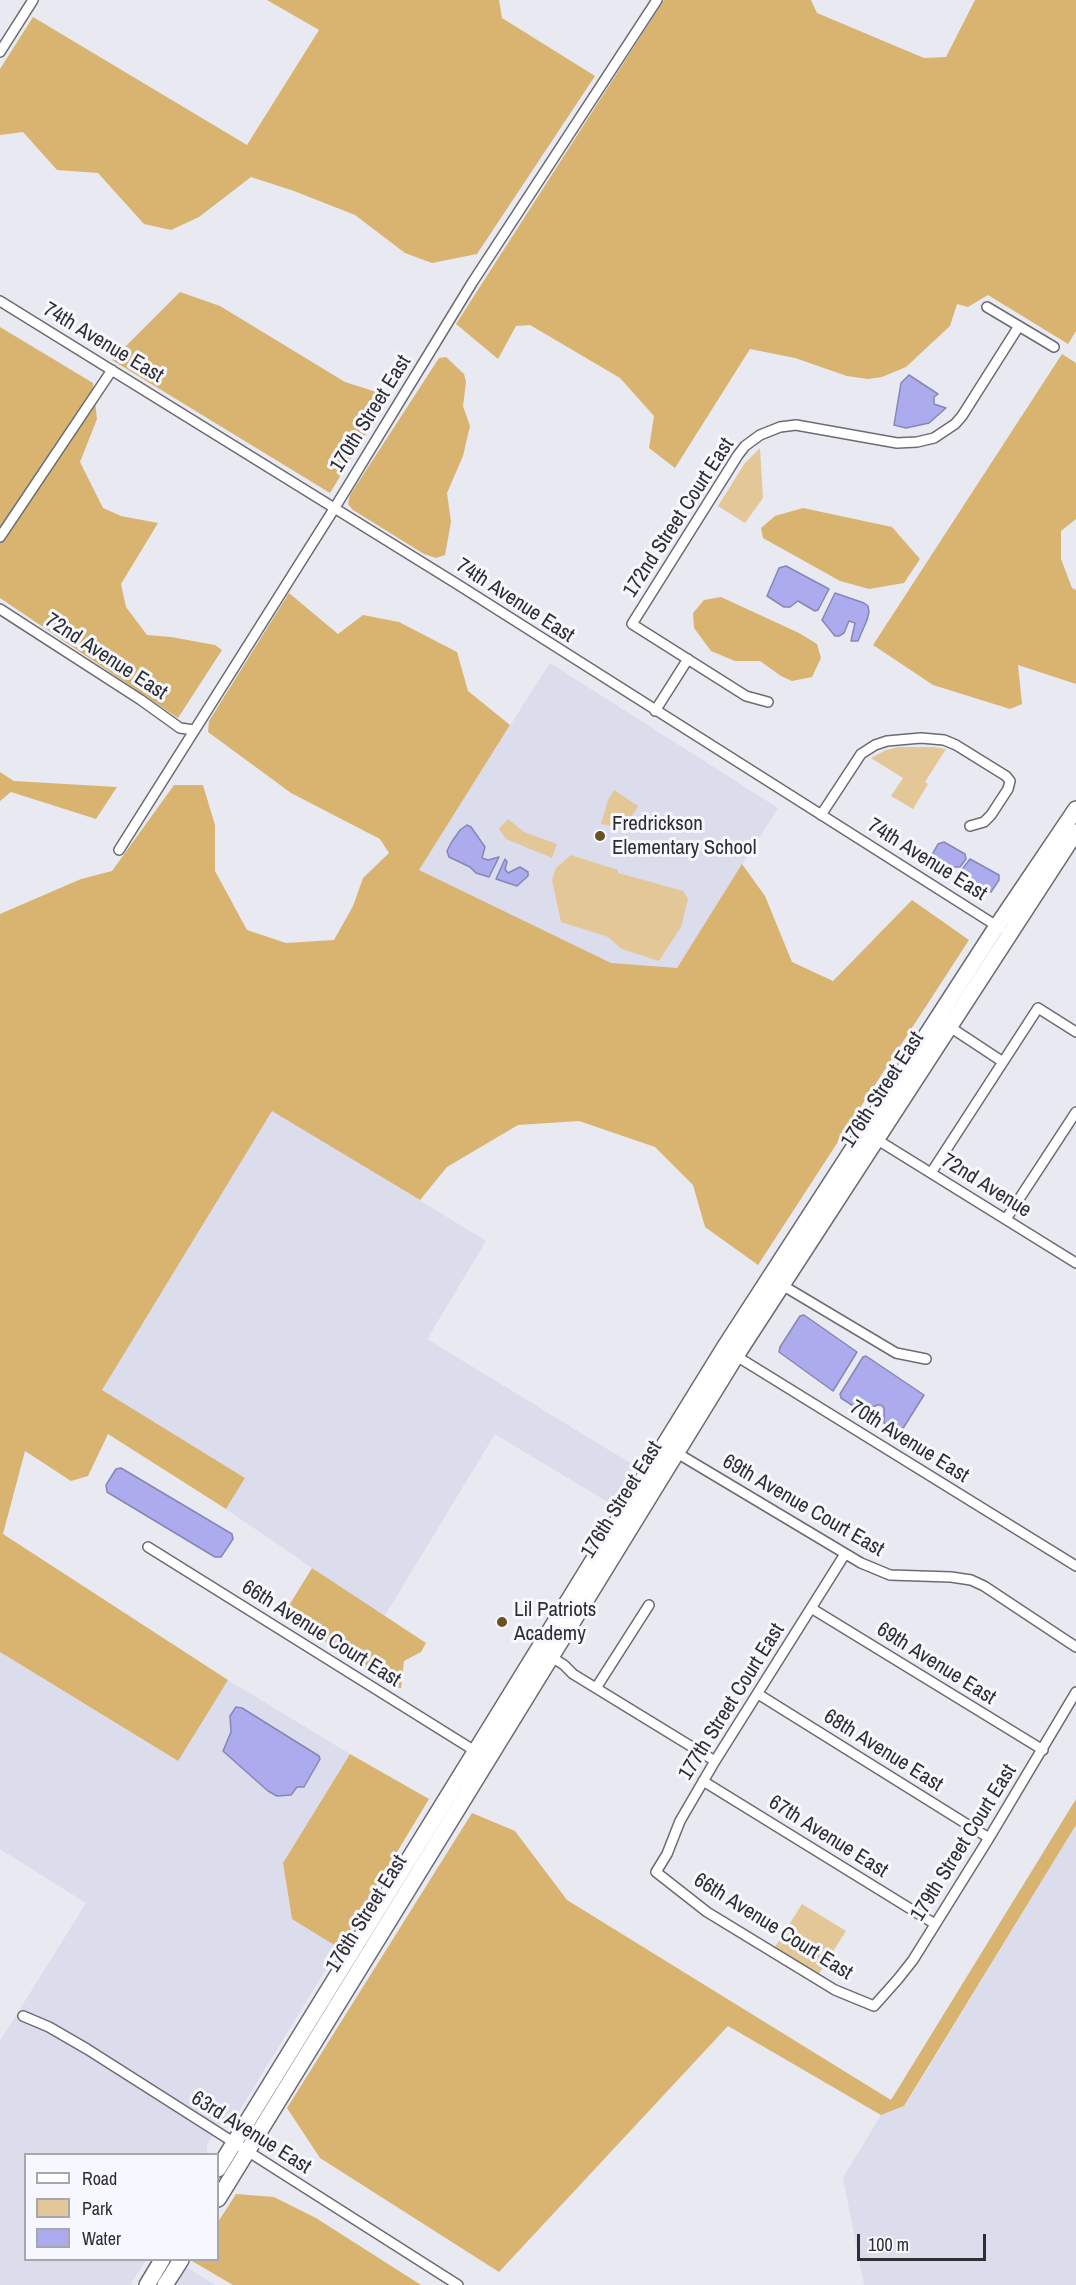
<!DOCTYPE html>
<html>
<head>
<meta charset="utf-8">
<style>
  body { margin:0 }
  #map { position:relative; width:1076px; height:2285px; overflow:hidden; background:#e9e9f2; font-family:"Archivo Narrow",sans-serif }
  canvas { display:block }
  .legend { position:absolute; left:24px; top:2153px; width:195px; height:108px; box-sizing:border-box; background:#f6f7ff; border:2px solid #a6a7ad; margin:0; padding:8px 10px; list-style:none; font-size:18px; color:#2f2f32 }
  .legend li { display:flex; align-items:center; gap:12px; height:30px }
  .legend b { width:30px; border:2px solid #a6a7ad }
  .scale { position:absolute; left:857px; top:2234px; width:129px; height:27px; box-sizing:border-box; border:3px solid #2f2f32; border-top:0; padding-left:8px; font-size:18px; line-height:21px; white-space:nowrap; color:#2f2f32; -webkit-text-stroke:4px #f6f7ff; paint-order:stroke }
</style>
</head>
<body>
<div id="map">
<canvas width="1076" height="2285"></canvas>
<ul class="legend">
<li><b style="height:8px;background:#fff"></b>Road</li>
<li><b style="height:16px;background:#e3c796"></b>Park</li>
<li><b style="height:16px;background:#ababee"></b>Water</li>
</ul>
<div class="scale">100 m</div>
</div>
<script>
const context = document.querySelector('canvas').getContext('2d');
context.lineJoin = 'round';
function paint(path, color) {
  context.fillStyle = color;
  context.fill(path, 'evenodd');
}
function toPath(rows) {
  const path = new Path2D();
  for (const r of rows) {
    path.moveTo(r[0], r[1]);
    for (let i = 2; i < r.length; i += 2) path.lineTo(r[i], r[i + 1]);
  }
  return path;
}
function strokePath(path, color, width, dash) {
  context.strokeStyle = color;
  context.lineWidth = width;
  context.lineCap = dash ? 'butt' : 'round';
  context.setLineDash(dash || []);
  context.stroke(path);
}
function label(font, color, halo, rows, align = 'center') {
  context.font = font + ' "Archivo Narrow",sans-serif';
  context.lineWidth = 6;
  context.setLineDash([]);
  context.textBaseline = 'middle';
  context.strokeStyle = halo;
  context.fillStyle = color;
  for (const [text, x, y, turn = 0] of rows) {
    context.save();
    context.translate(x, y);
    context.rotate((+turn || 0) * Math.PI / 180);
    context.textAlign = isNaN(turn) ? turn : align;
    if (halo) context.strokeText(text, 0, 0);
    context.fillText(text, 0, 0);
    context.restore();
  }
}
paint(toPath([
  [550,663,778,808,647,1015,418,870],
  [272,1110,486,1241,427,1339,635,1466,611,1504,495,1434,384,1617,226,1509,245,1478,101,1390],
  [0,1652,177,1761,228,1680,350,1754,283,1863,292,1919,339,1948,235,2118,221,2122,207,2144,207,2154,26,2154,26,2260,146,2260,130,2285,0,2285,0,2041,86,1903,0,1849],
  [1076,1825,1076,2285,864,2285,843,2178,881,2115,905,2106],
  [185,2266,215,2285,173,2285]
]), '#dbdcec');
paint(toPath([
  [760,448,763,498,745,523,718,506,745,463],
  [899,747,933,747,946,749,925,782,928,784,913,809,891,796,903,778,871,758,886,750],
  [614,790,638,806,628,822,621,827,601,824,608,800],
  [508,819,524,832,557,844,552,858,506,839,499,829],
  [571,855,618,870,618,873,622,874,683,891,688,899,681,927,659,961,622,949,608,937,561,922,552,880,556,868],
  [802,1904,846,1931,817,1977,773,1950]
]), '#e3c796');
paint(toPath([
  [267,0,499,0,502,18,595,76,477,254,432,263,405,253,355,215,294,191,251,177,199,217,171,230,144,224,98,173,57,170,23,132,0,135,0,69,33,17,247,145,319,30],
  [664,0,811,0,817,13,924,58,946,57,975,0,1076,0,1076,331,1068,344,988,295,968,307,957,304,950,326,906,367,882,377,868,379,847,376,795,358,750,349,675,468,649,448,654,416,620,378,530,325,516,326,498,359,456,324],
  [180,292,220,306,345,382,389,396,330,493,112,360],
  [0,327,93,383,97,419,80,462,103,508,121,516,158,523,121,584,126,607,147,635,171,637,215,645,222,650,178,718,0,598],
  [1062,354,1076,363,1076,519,1061,531,1061,559,1072,588,1076,590,1076,684,1018,665,1022,704,1010,709,933,685,873,645],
  [446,357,464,374,466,382,463,406,470,426,463,456,447,493,451,522,445,555,436,558,424,554,353,510,348,504,350,495,439,358],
  [803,508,892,527,920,559,904,583,869,589,840,581,763,538,761,528,775,516],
  [289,593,338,634,363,615,399,622,457,652,468,691,510,725,419,870,611,963,677,968,742,864,765,896,792,962,833,981,912,900,969,940,758,1265,705,1227,693,1185,655,1147,579,1121,518,1125,447,1167,420,1200,272,1111,102,1390,245,1478,226,1509,108,1434,88,1476,71,1481,25,1451,3,1534,228,1680,178,1761,0,1652,0,914,81,879,112,871,174,785,203,785,215,825,215,871,247,930,286,943,334,940,353,906,363,878,389,853,380,839,291,793,208,732,209,721],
  [721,597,799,633,817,644,821,658,812,677,792,681,781,676,760,661,735,661,711,651,694,628,693,613,704,600],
  [0,772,14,781,117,787,96,819,11,792,0,801],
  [312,1568,426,1643,421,1652,404,1661,401,1688,395,1688,291,1619,285,1612],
  [350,1754,429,1799,339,1948,292,1919,283,1863],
  [1076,1799,1076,1825,904,2106,881,2115,728,2026,499,2272,320,2158,287,2108,472,1813,515,1831,567,1900,891,2100],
  [236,2194,274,2197,316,2218,421,2285,233,2285,192,2261,218,2260,218,2222]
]), '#d9b470');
const water = toPath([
  [909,375,938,394,934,397,934,404,946,408,929,423,906,428,894,425,901,383,909,375],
  [786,566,829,589,818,610,815,611,798,601,790,607,784,607,767,596,779,568,786,566],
  [835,593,864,603,868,606,869,612,867,620,858,641,851,641,855,623,849,621,844,633,839,636,835,636,822,620,835,593],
  [467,825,471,827,485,847,482,858,488,860,499,857,489,877,476,873,470,867,449,857,447,851,451,843,460,830,467,825],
  [944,842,965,854,966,859,960,867,942,867,929,860,938,844,944,842],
  [505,859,507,862,505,869,508,873,520,867,528,872,528,876,517,886,496,879,505,859],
  [970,859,999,875,999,880,991,892,986,892,960,877,960,872,970,859],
  [804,1315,857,1352,833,1391,779,1352,780,1347,800,1316,804,1315],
  [866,1356,924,1395,902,1430,897,1432,884,1423,884,1408,881,1405,877,1405,865,1411,861,1411,841,1398,840,1394,863,1357,866,1356],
  [121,1468,232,1534,233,1539,221,1557,215,1557,107,1492,106,1485,116,1469,121,1468],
  [236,1707,242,1708,319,1756,320,1759,304,1787,297,1787,291,1795,277,1796,268,1791,223,1751,231,1732,230,1716,236,1707]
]);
paint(water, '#ababee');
strokePath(water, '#8686b6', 1.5);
const minor = toPath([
  [0,52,33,0],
  [0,301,457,584,1000,928],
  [987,307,1054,347],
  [0,537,112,370],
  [0,609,141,700,180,728,194,730],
  [768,702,746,696,632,624,738,455,745,446,760,435,780,427,796,425,897,443,917,442,934,438,955,424,962,416,1019,326],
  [655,711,688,659],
  [821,815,861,754,875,745,887,741,921,738,944,740,956,745,1006,776,1010,781,1008,789,991,815,984,822,970,826],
  [119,850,334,509,472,283,657,0],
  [950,1027,1003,1062],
  [876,1139,1076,1263],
  [931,1173,1038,1008,1076,1032],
  [1006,1219,1076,1112],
  [782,1285,896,1353,926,1359],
  [733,1354,1076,1566],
  [677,1453,861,1563,890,1575,951,1577,971,1580,984,1586,1076,1647],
  [148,1547,475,1751],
  [845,1554,715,1761,680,1821,667,1854,656,1872,707,1912,835,1990,874,2006,898,1979,913,1960,989,1838,1076,1692],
  [811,1608,1043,1750],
  [550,1656,564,1665,573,1674,715,1761],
  [596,1688,649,1605],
  [758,1694,989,1838],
  [703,1781,935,1924],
  [23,2016,49,2027,87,2049,458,2285]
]);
const primary = toPath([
  [218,2169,724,1348,997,926,1076,809],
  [218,2199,736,1356,1076,832],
  [147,2285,162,2260],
  [165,2285,181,2260]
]);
strokePath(minor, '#6b6c73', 12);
strokePath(primary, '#6b6c73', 18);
strokePath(minor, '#fff', 9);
strokePath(primary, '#fff', 15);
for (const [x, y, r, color] of [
  [600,836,6,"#6a5122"],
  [502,1622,6,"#6a5122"]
]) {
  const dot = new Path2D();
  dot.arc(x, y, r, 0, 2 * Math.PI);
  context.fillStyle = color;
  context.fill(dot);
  strokePath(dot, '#f6f7ff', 2);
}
label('21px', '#2f2f32', '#f6f7ff', [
  ["74th Avenue East",103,343,31],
  ["170th Street East",371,414,-58],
  ["172nd Street Court East",679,518,-57],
  ["74th Avenue East",515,601,33],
  ["72nd Avenue East",106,657,33],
  ["74th Avenue East",927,860,32],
  ["176th Street East",883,1090,-57],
  ["72nd Avenue",986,1186,32],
  ["70th Avenue East",909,1442,32],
  ["176th Street East",622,1500,-58],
  ["69th Avenue Court East",803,1506,30],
  ["66th Avenue Court East",321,1634,32],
  ["69th Avenue East",936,1664,32],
  ["177th Street Court East",732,1702,-58],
  ["68th Avenue East",883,1751,32],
  ["67th Avenue East",828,1837,32],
  ["179th Street Court East",964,1843,-58],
  ["176th Street East",367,1914,-58],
  ["66th Avenue Court East",773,1927,32],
  ["63rd Avenue East",251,2133,32]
]);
label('21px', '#2f2f32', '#f6f7ff', [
  ["Fredrickson",612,824],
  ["Elementary School",612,848],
  ["Lil Patriots",514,1610],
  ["Academy",514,1634]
], 'left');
</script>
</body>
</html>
